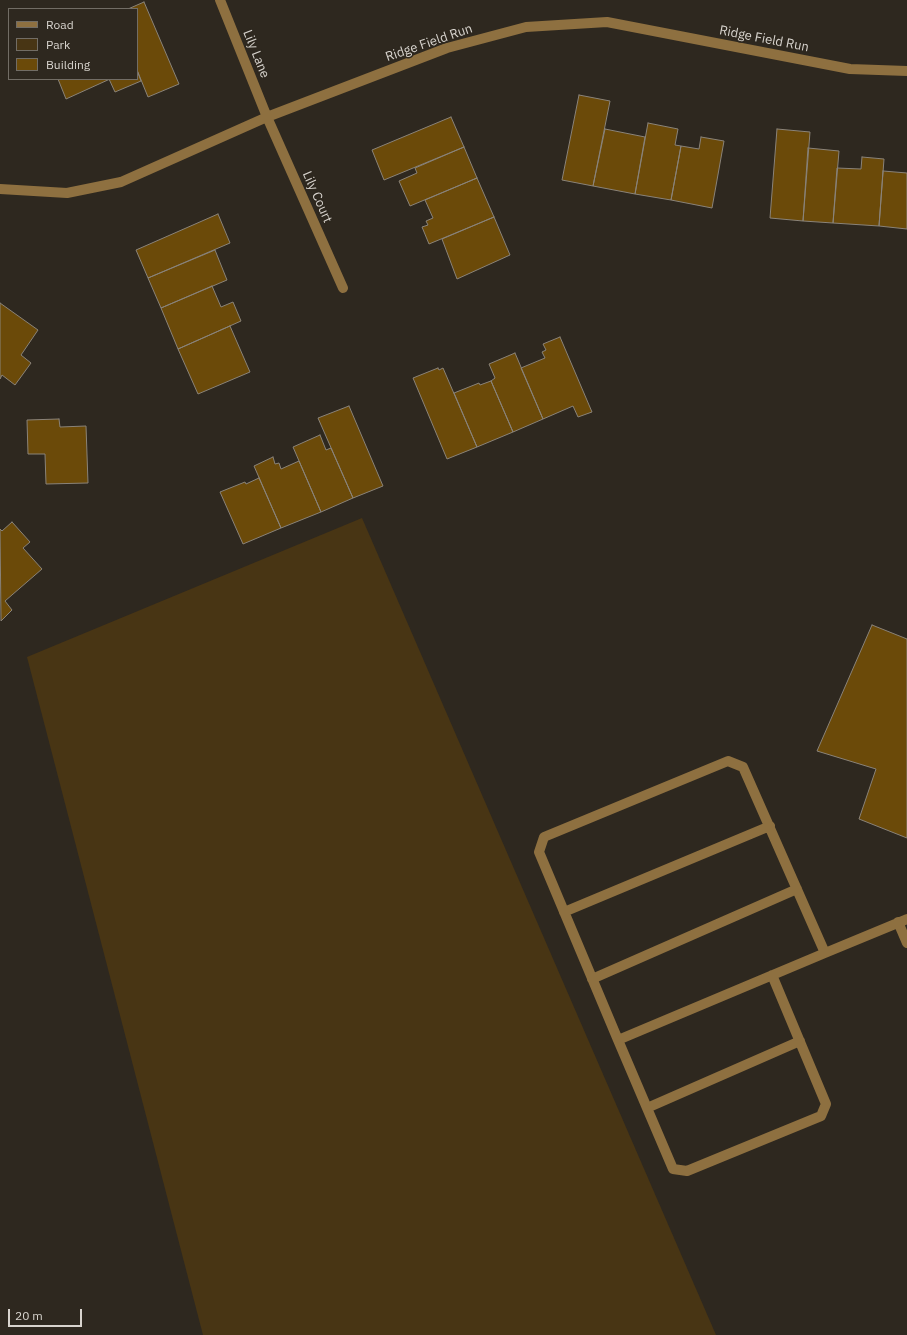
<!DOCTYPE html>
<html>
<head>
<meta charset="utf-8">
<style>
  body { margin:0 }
  #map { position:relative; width:907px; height:1335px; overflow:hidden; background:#2e281f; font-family:"IBM Plex Sans",sans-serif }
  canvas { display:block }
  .legend { position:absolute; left:8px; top:8px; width:130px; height:72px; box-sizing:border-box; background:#2e281f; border:1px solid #726d65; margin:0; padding:5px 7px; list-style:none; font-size:12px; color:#d8d4ce }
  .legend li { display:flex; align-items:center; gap:8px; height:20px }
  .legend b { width:20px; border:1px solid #726d65 }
  .scale { position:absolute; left:8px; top:1309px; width:74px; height:18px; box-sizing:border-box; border:2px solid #d8d4ce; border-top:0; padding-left:5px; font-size:12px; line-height:14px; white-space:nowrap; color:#d8d4ce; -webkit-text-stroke:3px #2e281f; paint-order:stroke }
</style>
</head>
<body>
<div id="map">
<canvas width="907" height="1335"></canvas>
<ul class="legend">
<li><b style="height:5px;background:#8e7040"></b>Road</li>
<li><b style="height:11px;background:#483514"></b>Park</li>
<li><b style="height:11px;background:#6b4a09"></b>Building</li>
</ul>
<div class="scale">20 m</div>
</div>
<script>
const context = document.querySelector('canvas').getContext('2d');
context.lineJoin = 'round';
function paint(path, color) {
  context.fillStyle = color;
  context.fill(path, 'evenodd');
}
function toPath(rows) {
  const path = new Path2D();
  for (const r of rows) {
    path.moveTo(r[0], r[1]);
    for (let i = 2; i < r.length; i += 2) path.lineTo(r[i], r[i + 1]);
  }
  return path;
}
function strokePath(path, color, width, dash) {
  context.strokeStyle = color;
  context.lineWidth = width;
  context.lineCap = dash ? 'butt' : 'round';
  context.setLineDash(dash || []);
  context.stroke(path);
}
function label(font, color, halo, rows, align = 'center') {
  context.font = font + ' "IBM Plex Sans",sans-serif';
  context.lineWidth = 3;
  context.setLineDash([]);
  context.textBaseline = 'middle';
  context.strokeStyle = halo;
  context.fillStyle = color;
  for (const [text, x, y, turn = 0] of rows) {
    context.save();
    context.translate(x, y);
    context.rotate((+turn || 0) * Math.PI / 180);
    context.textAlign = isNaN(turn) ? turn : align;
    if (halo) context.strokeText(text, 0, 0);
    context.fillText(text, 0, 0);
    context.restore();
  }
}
paint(toPath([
  [362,518,716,1335,203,1335,27,657]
]), '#483514');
const building = toPath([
  [144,2,179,84,148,97,137,70,137,9,128,9,144,2],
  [137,70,141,81,115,92,109,79,137,79,137,70],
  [58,79,110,79,66,99,58,79],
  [579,95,610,101,593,186,562,180,579,95],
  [451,117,464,147,384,180,372,150,451,117],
  [648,123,678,129,675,145,681,146,671,200,635,194,648,123],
  [605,129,645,137,635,194,593,186,605,129],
  [777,129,810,132,803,221,770,218,777,129],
  [701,137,724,141,712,208,671,200,681,146,699,149,701,137],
  [464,147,477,178,410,206,399,181,417,173,415,168,464,147],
  [808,148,839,151,833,223,803,221,808,148],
  [862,157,884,159,879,226,833,223,837,168,861,169,862,157],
  [883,171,907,173,907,229,879,226,883,171],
  [477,178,494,217,429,244,422,227,428,225,426,221,433,218,425,200,477,178],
  [218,214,230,243,148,278,136,250,218,214],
  [494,217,510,255,457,279,442,239,494,217],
  [215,250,227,280,161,308,148,278,215,250],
  [212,286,221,307,233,302,241,321,178,349,161,308,212,286],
  [0,303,38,330,21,355,31,363,15,385,2,375,0,379,0,303],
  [230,326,250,372,198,394,178,349,230,326],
  [560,337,592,412,578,417,573,406,543,419,521,368,545,358,542,352,546,350,543,344,560,337],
  [515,353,543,419,513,432,491,381,495,378,489,364,515,353],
  [438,368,439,370,443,368,477,447,447,459,413,378,438,368],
  [491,381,513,432,477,447,454,393,479,383,480,385,491,381],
  [349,406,383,486,353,498,318,418,349,406],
  [59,419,60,427,86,426,88,483,46,484,45,454,28,454,27,420,59,419],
  [320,435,326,450,331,448,353,498,321,512,293,447,320,435],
  [273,457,275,464,279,463,281,469,299,461,321,512,281,528,254,466,273,457],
  [259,478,281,528,243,544,220,492,245,482,246,484,259,478],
  [12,522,30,542,23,548,42,569,5,601,12,610,1,621,0,529,2,531,12,522],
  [872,625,907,639,907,838,859,819,876,769,817,751,872,625]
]);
paint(building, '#6b4a09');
strokePath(building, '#8a8379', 1);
strokePath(toPath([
  [220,0,267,117,343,288],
  [0,189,67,193,121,182,267,117,447,48,526,27,607,22,850,69,907,71],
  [564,912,770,826],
  [898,922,907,943],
  [825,953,743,767,728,761,544,837,539,852,618,1040,825,953,907,919],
  [592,979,797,889],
  [618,1040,673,1169,687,1171,821,1116,826,1104,772,975],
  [647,1108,800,1041]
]), '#8e7040', 10);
label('13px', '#d8d4ce', '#2e281f', [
  ["Ridge Field Run",764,39,11],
  ["Ridge Field Run",429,43,-19],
  ["Lily Lane",256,54,68],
  ["Lily Court",317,197,66]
]);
</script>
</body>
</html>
